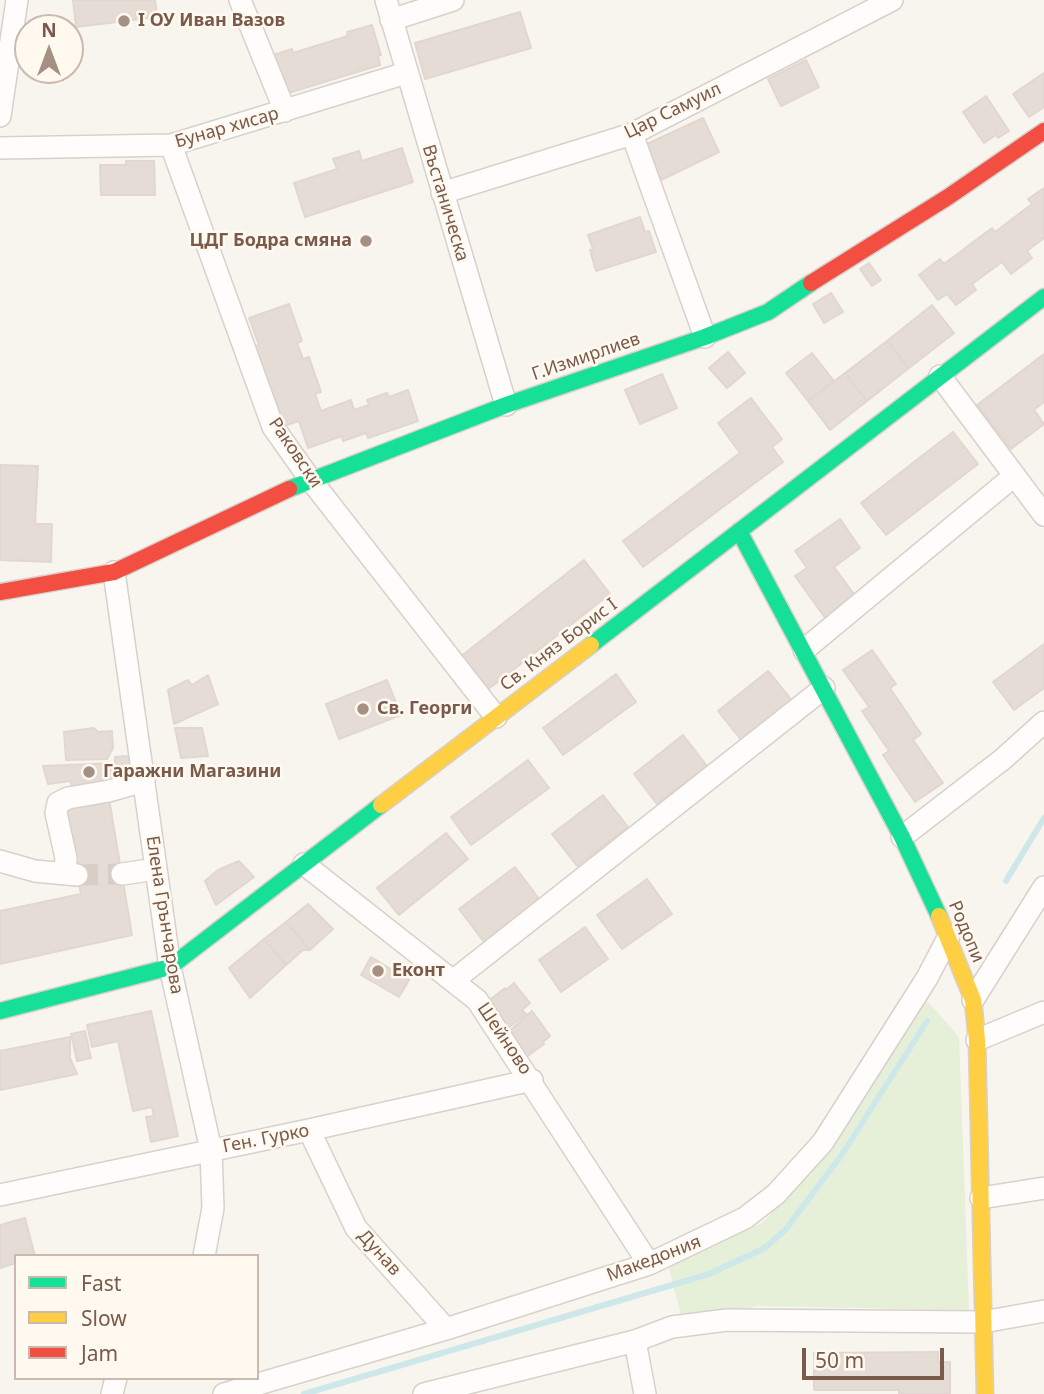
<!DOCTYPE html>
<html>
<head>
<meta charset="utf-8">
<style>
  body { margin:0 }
  #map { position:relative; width:1044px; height:1394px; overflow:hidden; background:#f8f4ee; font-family:"Noto Sans",sans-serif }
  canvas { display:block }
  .legend { position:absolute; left:14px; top:1254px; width:245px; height:126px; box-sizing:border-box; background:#fff9f0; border:2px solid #c9b9ae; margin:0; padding:9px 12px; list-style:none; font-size:21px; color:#795a4b }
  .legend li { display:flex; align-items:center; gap:14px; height:35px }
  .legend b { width:35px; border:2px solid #c9b9ae }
  .north { position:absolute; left:14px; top:14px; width:70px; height:70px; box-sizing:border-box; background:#fff9f0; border:2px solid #c9b9ae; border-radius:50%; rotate:0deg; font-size:19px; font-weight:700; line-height:28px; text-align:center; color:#795a4b }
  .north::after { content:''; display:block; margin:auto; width:24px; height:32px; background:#a59084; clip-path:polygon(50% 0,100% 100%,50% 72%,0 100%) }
  .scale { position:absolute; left:802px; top:1348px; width:142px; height:32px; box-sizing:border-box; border:4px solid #795a4b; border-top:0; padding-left:9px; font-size:21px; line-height:24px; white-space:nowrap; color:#795a4b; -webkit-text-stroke:5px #fff9f0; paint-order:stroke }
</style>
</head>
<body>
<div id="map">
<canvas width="1044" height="1394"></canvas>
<ul class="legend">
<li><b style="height:9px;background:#16e098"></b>Fast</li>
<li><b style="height:9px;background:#ffcf43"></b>Slow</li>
<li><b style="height:9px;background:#f24e42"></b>Jam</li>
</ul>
<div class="north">N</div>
<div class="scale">50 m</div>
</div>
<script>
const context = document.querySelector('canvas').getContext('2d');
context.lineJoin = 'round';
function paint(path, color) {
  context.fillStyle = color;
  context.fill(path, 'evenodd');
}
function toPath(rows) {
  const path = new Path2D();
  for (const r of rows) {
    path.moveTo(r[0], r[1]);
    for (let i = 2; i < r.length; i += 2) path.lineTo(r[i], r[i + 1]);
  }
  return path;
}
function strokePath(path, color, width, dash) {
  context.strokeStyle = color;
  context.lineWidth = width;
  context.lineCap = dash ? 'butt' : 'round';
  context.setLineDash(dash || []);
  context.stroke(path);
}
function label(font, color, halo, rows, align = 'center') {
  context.font = font + ' "Noto Sans",sans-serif';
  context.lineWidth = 5;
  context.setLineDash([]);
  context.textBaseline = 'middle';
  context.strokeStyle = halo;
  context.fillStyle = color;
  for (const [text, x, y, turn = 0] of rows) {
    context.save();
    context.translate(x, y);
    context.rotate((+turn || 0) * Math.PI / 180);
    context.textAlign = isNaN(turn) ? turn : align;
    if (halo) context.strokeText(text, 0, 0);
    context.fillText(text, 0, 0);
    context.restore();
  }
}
paint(toPath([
  [922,995,959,1037,969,1310,759,1306,682,1319,668,1265,762,1223,821,1162,864,1097]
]), '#e6f0d8');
strokePath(toPath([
  [1006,881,1044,818],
  [304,1394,709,1274,765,1248,786,1229,841,1156,927,1021]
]), '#cee8ea', 6);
const building = toPath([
  [73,0,155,0,157,17,76,27,73,0],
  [520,12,531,48,425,79,415,43,520,12],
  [372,25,381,55,378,56,380,65,282,95,270,56,292,49,293,53,348,36,347,32,372,25],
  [806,60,819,87,781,106,768,79,806,60],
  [1044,73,1044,107,1029,117,1013,94,1044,73],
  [986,96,1009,131,998,138,996,135,984,143,963,112,986,96],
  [703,118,719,152,661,180,645,145,703,118],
  [402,148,413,182,305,217,294,183,337,169,333,159,359,151,362,161,402,148],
  [126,161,154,161,155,195,101,195,100,165,126,165,126,161],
  [1044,188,1044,238,1027,251,1032,258,1011,274,1002,262,972,284,976,290,956,305,947,294,938,300,919,275,940,259,944,264,992,228,995,232,1032,204,1028,199,1044,188],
  [640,217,645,232,649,231,656,252,596,271,590,250,593,249,588,235,640,217],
  [869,263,881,280,872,286,860,269,869,263],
  [831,293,843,312,824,323,813,304,831,293],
  [289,304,302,341,297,343,303,359,309,357,321,392,315,394,321,411,351,400,354,410,369,405,367,400,387,393,389,397,408,390,418,421,368,438,366,433,343,441,342,436,308,448,299,421,284,426,275,398,270,400,252,347,259,345,249,318,289,304],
  [932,305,954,333,909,368,887,341,932,305],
  [887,341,909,368,867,401,845,373,887,341],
  [728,352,745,373,727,388,709,368,728,352],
  [812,353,834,381,808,401,786,373,812,353],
  [1044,354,1044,402,1034,410,1044,424,1011,449,977,405,1044,354],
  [845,373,867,401,830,430,808,401,845,373],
  [662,374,677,408,640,424,625,390,662,374],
  [751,398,782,439,772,447,783,462,643,567,623,541,740,453,718,423,751,398],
  [953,432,978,464,886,535,861,503,953,432],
  [0,465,38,466,35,524,52,524,51,562,0,560,0,465],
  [840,519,860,548,834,567,856,597,826,619,795,576,807,568,795,551,840,519],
  [584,560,610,594,486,691,460,657,584,560],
  [1044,644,1044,688,1014,710,993,682,1044,644],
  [872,650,896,684,890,688,921,734,913,740,943,783,915,802,883,755,889,751,862,711,869,707,843,670,872,650],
  [768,671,793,702,742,741,718,711,768,671],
  [616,674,636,702,563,755,543,728,616,674],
  [208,675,218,704,174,724,168,690,188,680,192,685,208,675],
  [387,680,401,715,339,739,326,704,387,680],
  [94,728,98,732,112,731,113,748,107,759,66,760,64,732,94,728],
  [175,728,202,728,208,756,181,758,175,728],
  [683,735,707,766,657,804,634,774,683,735],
  [130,756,134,777,73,787,70,781,48,784,43,766,115,763,115,757,130,756],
  [528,760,549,788,471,845,451,817,528,760],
  [603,795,628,827,577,866,552,834,603,795],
  [109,799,132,935,0,964,0,911,81,894,63,807,109,799],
  [446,833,468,859,399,915,377,888,446,833],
  [239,861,254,877,216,905,205,881,218,870,239,861],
  [515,867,540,900,484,942,459,909,515,867],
  [647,879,672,914,622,949,597,915,647,879],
  [308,904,333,929,310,950,286,922,308,904],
  [286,922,310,950,303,950,286,965,264,939,286,922],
  [585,927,608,959,561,992,539,960,585,927],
  [264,939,286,965,250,998,229,968,264,939],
  [371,957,409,980,399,997,361,975,371,957],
  [514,983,530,1003,522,1010,526,1014,508,1028,487,1002,505,988,506,990,514,983],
  [151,1011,178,1136,151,1142,146,1117,154,1116,152,1107,133,1111,118,1041,92,1047,87,1025,151,1011],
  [532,1011,550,1036,543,1042,544,1044,525,1058,506,1034,532,1011],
  [85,1031,91,1058,77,1061,71,1034,85,1031],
  [70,1037,70,1058,77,1074,0,1090,0,1051,70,1037],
  [25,1218,35,1256,16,1256,16,1263,0,1268,0,1225,25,1218],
  [938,1352,938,1362,950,1362,950,1394,899,1394,899,1390,814,1390,814,1353,938,1352]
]);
paint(building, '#e5dcd5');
strokePath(building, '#e2d7d0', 2);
strokePath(toPath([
  [77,875,122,874]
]), '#d8cec5', 21, [21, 10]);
const street = toPath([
  [240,0,285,111],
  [386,0,506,405],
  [391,20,453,0],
  [0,116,17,0],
  [632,134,705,337],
  [171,145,273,427,310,479,496,717],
  [0,148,171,145,406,73],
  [442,193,632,134,892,0],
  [940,376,1044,515],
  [114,572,170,967,211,1150,213,1208,204,1256],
  [804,650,1014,476],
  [902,837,1003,759,1044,722],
  [0,861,35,871,77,875],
  [304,864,477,1000,649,1264],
  [65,874,66,858,56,813,58,803,68,798,109,791,144,781],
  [122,874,156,869],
  [454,980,824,688],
  [973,1000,1044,887],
  [977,1040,1044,1012],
  [309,1130,356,1228,446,1329],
  [0,1195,309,1130,532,1080],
  [981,1198,1044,1188],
  [635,1341,645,1394],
  [112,1394,116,1378],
  [224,1394,446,1329,649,1264,745,1218,776,1194,823,1142,927,978,949,936],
  [424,1394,635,1341,672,1327,727,1320,983,1322,1044,1311]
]);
const fast = toPath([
  [289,489,506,405,705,337,768,312,811,283],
  [739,531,902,837,939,916],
  [591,645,1044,297],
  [0,1011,170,967,381,805]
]);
const slow = toPath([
  [381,805,591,645],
  [939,916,973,1000,977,1040,985,1394]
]);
const jam = toPath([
  [811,283,948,197,1044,131],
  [0,592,114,572,289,489]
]);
strokePath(street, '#d8d1cb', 24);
strokePath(fast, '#d8d0c9', 19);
strokePath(slow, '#d8d0c9', 19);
strokePath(jam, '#d8d0c9', 19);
strokePath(street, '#fefdfc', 21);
strokePath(fast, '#16e098', 16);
strokePath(slow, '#ffcf43', 16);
strokePath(jam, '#f24e42', 16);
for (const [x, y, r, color] of [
  [124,21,7,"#a59084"],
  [366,241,7,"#a59084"],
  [363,709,7,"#a59084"],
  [89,772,7,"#a59084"],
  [378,971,7,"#a59084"]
]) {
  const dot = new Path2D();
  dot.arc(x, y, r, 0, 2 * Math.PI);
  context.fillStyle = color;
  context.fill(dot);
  strokePath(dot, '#fff9f0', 2.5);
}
label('bold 18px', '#795a4b', '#fff9f0', [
  ["I ОУ Иван Вазов",138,21],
  ["ЦДГ Бодра смяна",352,241,"right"],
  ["Св. Георги",377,709],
  ["Гаражни Магазини",103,772],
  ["Еконт",392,971]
], 'left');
label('18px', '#795a4b', '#fff9f0', [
  ["Цар Самуил",673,111,-26],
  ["Бунар хисар",227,128,-16],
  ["Въстаническа",445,203,73],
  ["Г.Измирлиев",586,357,-19],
  ["Раковски",295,453,56],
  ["Св. Княз Борис I",559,645,-37],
  ["Елена Грънчарова",164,915,81],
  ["Родопи",966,932,67],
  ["Шейново",504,1039,56],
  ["Ген. Гурко",266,1139,-11],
  ["Дунав",379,1253,48],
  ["Македония",654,1259,-21]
]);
</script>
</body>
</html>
